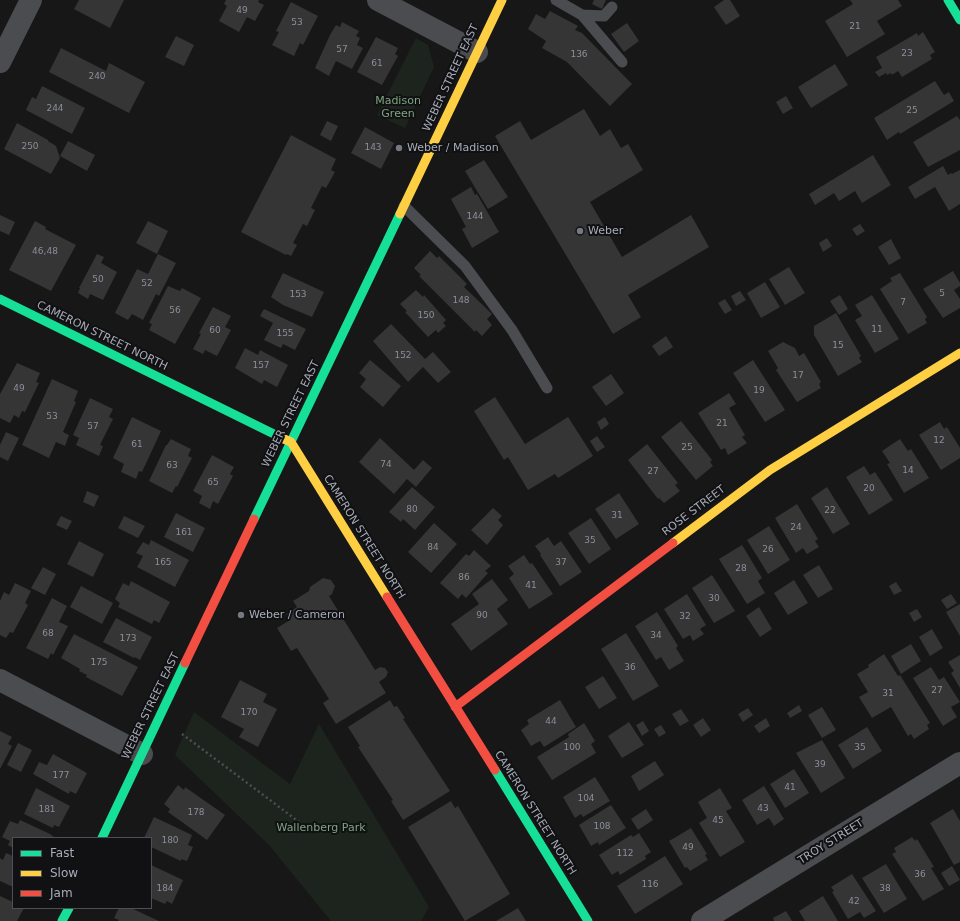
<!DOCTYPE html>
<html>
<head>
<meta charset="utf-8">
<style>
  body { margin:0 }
  #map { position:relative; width:960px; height:921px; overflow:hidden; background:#171717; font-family:"DejaVu Sans",sans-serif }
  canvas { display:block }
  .legend { position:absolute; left:12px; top:837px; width:140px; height:72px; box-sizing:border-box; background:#111113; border:1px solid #4d4f55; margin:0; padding:5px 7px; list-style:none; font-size:12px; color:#a7acb8 }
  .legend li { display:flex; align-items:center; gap:8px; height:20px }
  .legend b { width:20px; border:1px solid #4d4f55 }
</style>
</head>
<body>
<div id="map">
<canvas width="960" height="921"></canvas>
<ul class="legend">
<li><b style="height:5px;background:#16e098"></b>Fast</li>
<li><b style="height:5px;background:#ffcf43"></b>Slow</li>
<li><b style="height:5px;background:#f24e42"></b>Jam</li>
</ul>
</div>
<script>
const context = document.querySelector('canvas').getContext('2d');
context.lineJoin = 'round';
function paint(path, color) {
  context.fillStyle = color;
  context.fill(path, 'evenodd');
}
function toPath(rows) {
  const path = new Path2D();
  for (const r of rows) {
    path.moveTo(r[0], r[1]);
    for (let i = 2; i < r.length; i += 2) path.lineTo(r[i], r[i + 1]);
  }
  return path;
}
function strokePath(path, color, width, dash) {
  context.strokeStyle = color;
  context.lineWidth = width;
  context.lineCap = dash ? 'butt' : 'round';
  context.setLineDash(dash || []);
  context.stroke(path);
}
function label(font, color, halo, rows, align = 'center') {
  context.font = font + ' "DejaVu Sans",sans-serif';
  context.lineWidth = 4;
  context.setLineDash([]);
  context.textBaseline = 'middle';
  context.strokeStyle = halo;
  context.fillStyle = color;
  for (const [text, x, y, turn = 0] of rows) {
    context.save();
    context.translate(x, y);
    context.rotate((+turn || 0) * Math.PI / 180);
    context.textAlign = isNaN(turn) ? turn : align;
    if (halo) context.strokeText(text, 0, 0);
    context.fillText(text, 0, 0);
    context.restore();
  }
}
paint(toPath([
  [416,38,428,45,434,67,405,128,377,115],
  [194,712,290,784,319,724,429,907,421,921,331,921,269,845,175,755]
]), '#1d241e');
paint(toPath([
  [79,0,124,0,110,28,74,9],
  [226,0,259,0,258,2,264,5,255,21,247,17,239,32,219,21,227,6,224,4],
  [594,0,606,0,602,9,592,4],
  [724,0,730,0,740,16,726,25,714,7],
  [850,0,898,0,902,6,877,21,885,34,847,57,825,21,853,4],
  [291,2,318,16,303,45,300,43,294,56,272,45,279,32,276,31],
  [550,11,578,26,575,30,582,33,632,84,610,106,567,62,542,48,546,41,528,29,536,14,545,19],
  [342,22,359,31,356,36,360,38,357,45,363,48,352,69,336,61,329,76,315,68,330,35,336,25,340,27],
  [627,23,639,41,624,52,611,34],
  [923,32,935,52,930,55,932,59,902,77,898,71,892,75,891,73,887,75,886,73,879,77,875,72,882,68,876,57,917,33,918,36],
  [176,36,194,45,184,66,165,57],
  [376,37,398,48,395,54,398,56,382,85,357,72],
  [61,48,106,71,109,63,145,82,129,113,49,72],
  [835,64,848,85,811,108,798,87],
  [935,81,944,95,949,92,954,101,900,134,899,132,887,140,874,118],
  [42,86,85,108,72,134,26,110,32,97,36,99],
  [786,96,793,108,783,114,776,102],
  [584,109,600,136,610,129,621,148,628,144,643,170,590,202,622,257,691,215,709,247,628,295,641,317,613,334,495,136,520,121,531,140],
  [957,116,960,120,960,150,928,167,913,142],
  [327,121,338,126,331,141,320,135],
  [17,123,48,140,48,141,56,146,60,158,51,174,4,149],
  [365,127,394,143,381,169,351,153],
  [291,135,336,159,331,170,335,172,326,188,322,186,311,208,315,210,307,226,303,224,293,243,297,245,291,256,287,254,286,255,241,232],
  [68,141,95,155,87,171,60,156],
  [873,155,891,185,862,203,855,191,839,201,834,193,815,205,809,194],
  [484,160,508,197,488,209,465,171],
  [943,166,948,175,951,173,952,174,960,170,960,204,949,211,935,187,915,199,908,187],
  [471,187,475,195,477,194,499,232,472,248,462,229,466,227,451,199],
  [0,215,15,222,9,235,0,231],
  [35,221,46,227,45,229,76,245,51,291,9,270],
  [148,221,168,231,157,254,136,243],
  [860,224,865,231,857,236,852,229],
  [827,238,832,246,823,252,819,243],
  [891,239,901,258,889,265,878,247],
  [430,251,437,258,439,256,467,284,464,287,492,314,487,319,492,325,482,336,476,330,475,332,419,276,421,275,414,268],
  [97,254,104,257,101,263,117,272,103,300,90,294,88,299,78,293,80,288,79,288],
  [158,254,176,263,159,296,156,294,143,320,132,314,128,320,115,313,137,269,148,274],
  [789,267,805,293,785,305,769,279],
  [953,271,960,283,960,286,954,290,960,299,960,308,943,318,923,289],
  [283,273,324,292,312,317,283,305,271,297],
  [900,273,927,317,925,319,927,323,908,334,880,289,892,281,890,278],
  [765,282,780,307,761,318,747,293],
  [168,286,180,291,182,288,201,298,175,344,149,330,152,324,149,323],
  [416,290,423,297,424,295,446,320,443,323,446,326,438,333,436,330,428,337,405,312,407,311,400,304],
  [740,291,746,300,736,306,731,296],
  [840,295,848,309,839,315,830,301],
  [872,295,899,339,875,353,855,320,862,316,855,305],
  [725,299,732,310,725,314,718,303],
  [213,307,231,316,225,327,231,330,217,356,205,350,203,354,193,349,201,334,199,333],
  [264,309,306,329,295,350,283,344,281,348,264,340,273,323,260,316],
  [836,313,861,356,859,358,862,362,838,376,814,335,814,326],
  [391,324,425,359,433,352,451,372,438,383,423,367,408,382,373,341],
  [666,336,673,347,659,356,652,346],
  [783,342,795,348,799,356,804,353,821,382,819,384,821,388,797,402,776,370,778,368,768,351],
  [245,348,258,355,260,350,288,365,277,387,264,380,262,384,235,368],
  [370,360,401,386,383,407,360,387,366,379,359,373],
  [753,360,785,410,765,422,733,373],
  [17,363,40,373,36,382,39,383,25,412,22,411,19,418,14,415,10,423,0,418,0,394],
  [611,374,624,393,606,406,592,387],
  [52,379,78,391,74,401,76,402,63,432,69,435,65,446,56,442,49,458,22,445],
  [729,393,736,404,729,408,745,435,742,437,747,443,728,455,725,448,721,450,698,413],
  [495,397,525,444,568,417,593,456,558,478,555,474,528,490,508,457,504,460,474,411],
  [90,398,113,409,109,417,113,419,100,445,103,446,99,456,76,445,79,438,73,435],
  [132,417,161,431,142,472,139,471,136,479,121,472,124,464,113,458],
  [605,417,609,424,601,430,597,422],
  [681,421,712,460,710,462,713,466,696,480,661,437],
  [940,422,944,429,947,427,960,448,960,458,941,470,919,435],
  [6,432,19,438,8,461,0,457,0,445],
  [597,436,605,447,597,452,590,441],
  [380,438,414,470,423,460,432,468,416,487,407,479,394,494,359,462],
  [171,439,191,449,188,456,192,458,177,487,176,486,172,493,149,481,166,445,167,445],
  [900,439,908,451,911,449,929,478,904,493,887,464,890,463,882,451],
  [647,444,678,483,675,485,680,491,664,503,659,498,658,499,628,460],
  [212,455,234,467,230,474,233,476,218,504,213,501,210,509,199,503,202,496,193,491],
  [864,466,870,475,875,472,893,500,869,515,846,477],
  [412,487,435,507,415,530,403,519,401,522,389,512],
  [827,487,850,524,833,534,811,498],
  [87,491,99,496,94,507,83,502],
  [619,493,639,524,616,539,595,509],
  [797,504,818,539,815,541,819,547,807,554,803,548,796,553,775,518],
  [493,508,502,516,498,520,503,525,487,545,471,530],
  [176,513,205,528,193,552,164,537],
  [61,516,72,521,67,530,56,525],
  [124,516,145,526,138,538,118,528],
  [591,518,611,549,589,564,568,533],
  [434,523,457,544,431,573,408,552],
  [769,526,790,560,768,574,747,540],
  [548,537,554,546,561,541,582,572,560,586,540,555,541,554,535,546],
  [151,540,189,560,175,587,137,567,143,556,136,553,143,542,149,545],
  [79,541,104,554,93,577,67,564],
  [742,545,762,578,758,581,765,593,747,604,719,559],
  [474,550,491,566,485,571,488,573,466,598,462,594,458,599,440,583,466,554,469,556],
  [524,555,530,564,532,563,553,594,529,609,509,578,514,574,508,566],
  [819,565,833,589,818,598,803,575],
  [43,567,56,574,45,595,31,588],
  [712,575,735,611,714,623,692,588],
  [323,578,331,580,335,586,332,594,329,596,375,670,380,667,385,668,388,672,386,677,379,682,386,693,336,724,323,703,329,699,297,648,291,651,277,628,290,620,286,614,297,607,293,601,309,591,310,587],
  [492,579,508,600,497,609,508,624,471,651,451,624,479,604,472,594],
  [794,580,808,603,788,615,774,593],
  [131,581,170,602,159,623,154,620,152,624,118,607,120,603,115,599,123,583,129,586],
  [896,582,902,591,894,595,889,586],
  [15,583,31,591,25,603,28,605,13,633,10,632,6,638,0,635,0,601,4,592,9,595],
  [81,586,113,603,102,624,70,607],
  [687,594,706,625,700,629,704,634,693,641,690,635,683,639,664,609],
  [951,594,957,603,947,609,941,600],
  [52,598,67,606,59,622,68,626,53,655,51,653,48,659,26,648],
  [960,604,960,636,946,612],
  [759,607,772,629,760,637,746,616],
  [917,609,922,617,914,622,909,613],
  [657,612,678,646,676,648,684,661,669,670,661,657,656,660,635,626],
  [116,618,152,637,140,660,135,657,134,658,103,642],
  [932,629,943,648,930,656,919,637],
  [626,633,659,686,633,701,601,649],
  [74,634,138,667,122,696,86,677,87,675,79,671,80,669,61,658],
  [911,644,921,661,901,674,891,656],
  [884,654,898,676,900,675,930,723,927,725,929,729,914,739,911,734,908,736,891,707,872,718,859,697,868,692,857,674,869,667,868,665],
  [960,655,960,688,951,673,954,671,948,662],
  [931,667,939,680,944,677,960,702,951,707,957,717,943,726,913,678],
  [603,676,617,698,599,709,585,687],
  [240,680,267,694,263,702,277,709,258,747,239,737,244,729,221,717],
  [390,700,394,707,397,706,405,718,403,719,450,791,403,820,391,801,393,800,358,747,360,746,348,727],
  [560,700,576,727,544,747,540,741,531,746,521,730,529,724,527,720],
  [799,705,802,711,790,718,787,713],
  [822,707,836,730,822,738,808,715],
  [748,708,753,715,743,722,738,714],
  [681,709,689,721,680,726,672,714],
  [703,718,711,730,701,737,693,725],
  [766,718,770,726,759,733,754,726],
  [643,721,649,731,642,736,636,725],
  [629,722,644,745,622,758,608,736],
  [584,723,595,741,591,744,596,753,552,780,537,757,569,737,568,734],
  [661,725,666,733,659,737,654,729],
  [867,727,882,751,853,769,838,745],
  [0,731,12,737,8,744,12,746,0,769],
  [822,740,845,778,821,793,796,753],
  [18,743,32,750,21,772,7,765],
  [53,754,87,773,76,794,70,791,69,794,33,774,39,762,47,765],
  [655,761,664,775,639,791,631,776],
  [794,769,809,793,785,808,770,784],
  [595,777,610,801,583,817,581,814,575,818,563,797],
  [178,785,184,790,185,787,225,815,207,840,168,812,170,809,164,804],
  [764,786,784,819,774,826,769,818,757,825,742,800],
  [36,788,70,806,59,827,54,825,53,828,24,814],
  [720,788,732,808,726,811,745,842,720,857,699,823,707,818,698,802],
  [451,801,455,808,458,806,510,894,465,921,408,827],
  [611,805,626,828,599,845,598,842,591,846,579,825],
  [646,809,653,820,638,830,631,819],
  [953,809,960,821,960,862,954,865,930,823],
  [154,817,192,835,188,845,193,847,187,861,181,859,181,861,151,847,151,838,144,838],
  [20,820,50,834,55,838,13,838,13,848,8,845,10,841,2,837,10,821,18,824],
  [691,828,707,854,705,855,708,860,690,871,687,867,685,868,669,841],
  [639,833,651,852,645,856,646,859,620,875,618,871,612,875,599,855,631,835,633,837],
  [912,837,915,841,917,839,934,867,931,868,944,889,923,901,892,854,896,852,894,848],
  [6,853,13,856,13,887,0,881,0,858,3,860],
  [665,856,683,884,635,914,617,886],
  [886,864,907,899,884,913,862,878],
  [151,865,183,880,172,904,167,901,165,904,151,898],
  [952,866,960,880,949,886,941,873],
  [852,874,876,911,864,918,860,912,848,919,832,892,834,891,831,887],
  [0,896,13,902,13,908,24,908,17,921,0,921],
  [823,896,838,921,805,921,799,911],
  [119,908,131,908,159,921,118,921,119,920,114,918],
  [518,908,526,921,496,921],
  [786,911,792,921,774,921,773,918]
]), '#353536');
strokePath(toPath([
  [182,734,303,825]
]), '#4d4e52', 2.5, [2, 3]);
strokePath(toPath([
  [556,0,582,15,622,62],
  [582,15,604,16,612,7],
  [404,206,465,266,512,330,547,388]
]), '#4b4c50', 11);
strokePath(toPath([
  [378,0,477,52],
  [0,62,31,0],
  [0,680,142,754],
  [702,921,960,763]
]), '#4b4c50', 22);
strokePath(toPath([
  [948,0,960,20],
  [0,299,284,439],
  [254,519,400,214],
  [495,770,588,921],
  [102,838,185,663],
  [62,921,69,908]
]), '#16e098', 9);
strokePath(toPath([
  [400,214,502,0],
  [284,439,291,442,387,597],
  [673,543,770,470,960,353]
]), '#ffcf43', 9);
strokePath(toPath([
  [387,597,495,770],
  [185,663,254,519],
  [455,707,673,543]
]), '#f24e42', 9);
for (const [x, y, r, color] of [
  [399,148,4,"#757880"],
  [580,231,4,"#757880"],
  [241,615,4,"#757880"]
]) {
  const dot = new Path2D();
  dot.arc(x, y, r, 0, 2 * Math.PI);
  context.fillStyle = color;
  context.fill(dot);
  strokePath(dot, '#111113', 1.5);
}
label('9px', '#8a8e98', null, [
  ["49",242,11],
  ["53",297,23],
  ["21",855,27],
  ["57",342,50],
  ["23",907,54],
  ["136",579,55],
  ["61",377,64],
  ["240",97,77],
  ["244",55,109],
  ["25",912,111],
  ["250",30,147],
  ["143",373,148],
  ["144",475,217],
  ["46,48",45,252],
  ["50",98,280],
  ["52",147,284],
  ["5",942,294],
  ["153",298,295],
  ["148",461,301],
  ["7",903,303],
  ["56",175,311],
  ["150",426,316],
  ["11",877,330],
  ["60",215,331],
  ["155",285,334],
  ["15",838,346],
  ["152",403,356],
  ["157",261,366],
  ["17",798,376],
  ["49",19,389],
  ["19",759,391],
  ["53",52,417],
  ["21",722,424],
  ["57",93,427],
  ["12",939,441],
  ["61",137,445],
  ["25",687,448],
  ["74",386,465],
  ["63",172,466],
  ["14",908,471],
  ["27",653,472],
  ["65",213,483],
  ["20",869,489],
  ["80",412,510],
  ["22",830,511],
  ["31",617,516],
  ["24",796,528],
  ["161",184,533],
  ["35",590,541],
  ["84",433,548],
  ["26",768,550],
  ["165",163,563],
  ["37",561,563],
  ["28",741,569],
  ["86",464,578],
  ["41",531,586],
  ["30",714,599],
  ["90",482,616],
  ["32",685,617],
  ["68",48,634],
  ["34",656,636],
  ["173",128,639],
  ["175",99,663],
  ["36",630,668],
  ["27",937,691],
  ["31",888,694],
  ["170",249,713],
  ["44",551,722],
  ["100",572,748],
  ["35",860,748],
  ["39",820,765],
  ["177",61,776],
  ["41",790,788],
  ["104",586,799],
  ["43",763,809],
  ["181",47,810],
  ["178",196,813],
  ["45",718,821],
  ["108",602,827],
  ["180",170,841],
  ["49",688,848],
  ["112",625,854],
  ["36",920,875],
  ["116",650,885],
  ["184",165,889],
  ["38",885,889],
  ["42",854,902]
]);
label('11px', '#a7acb8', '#111113', [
  ["WEBER STREET EAST",451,78,-65],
  ["CAMERON STREET NORTH",102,336,26],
  ["WEBER STREET EAST",291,414,-64],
  ["ROSE STREET",694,511,-37],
  ["CAMERON STREET NORTH",364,537,58],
  ["WEBER STREET EAST",151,706,-64],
  ["CAMERON STREET NORTH",535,813,58],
  ["TROY STREET",831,842,-32]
]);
label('11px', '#7ea480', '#111113', [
  ["Madison",398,101],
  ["Green",398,114],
  ["Wallenberg Park",321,828]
]);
label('11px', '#a7acb8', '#111113', [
  ["Weber / Madison",407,148],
  ["Weber",588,231],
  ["Weber / Cameron",249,615]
], 'left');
</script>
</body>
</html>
